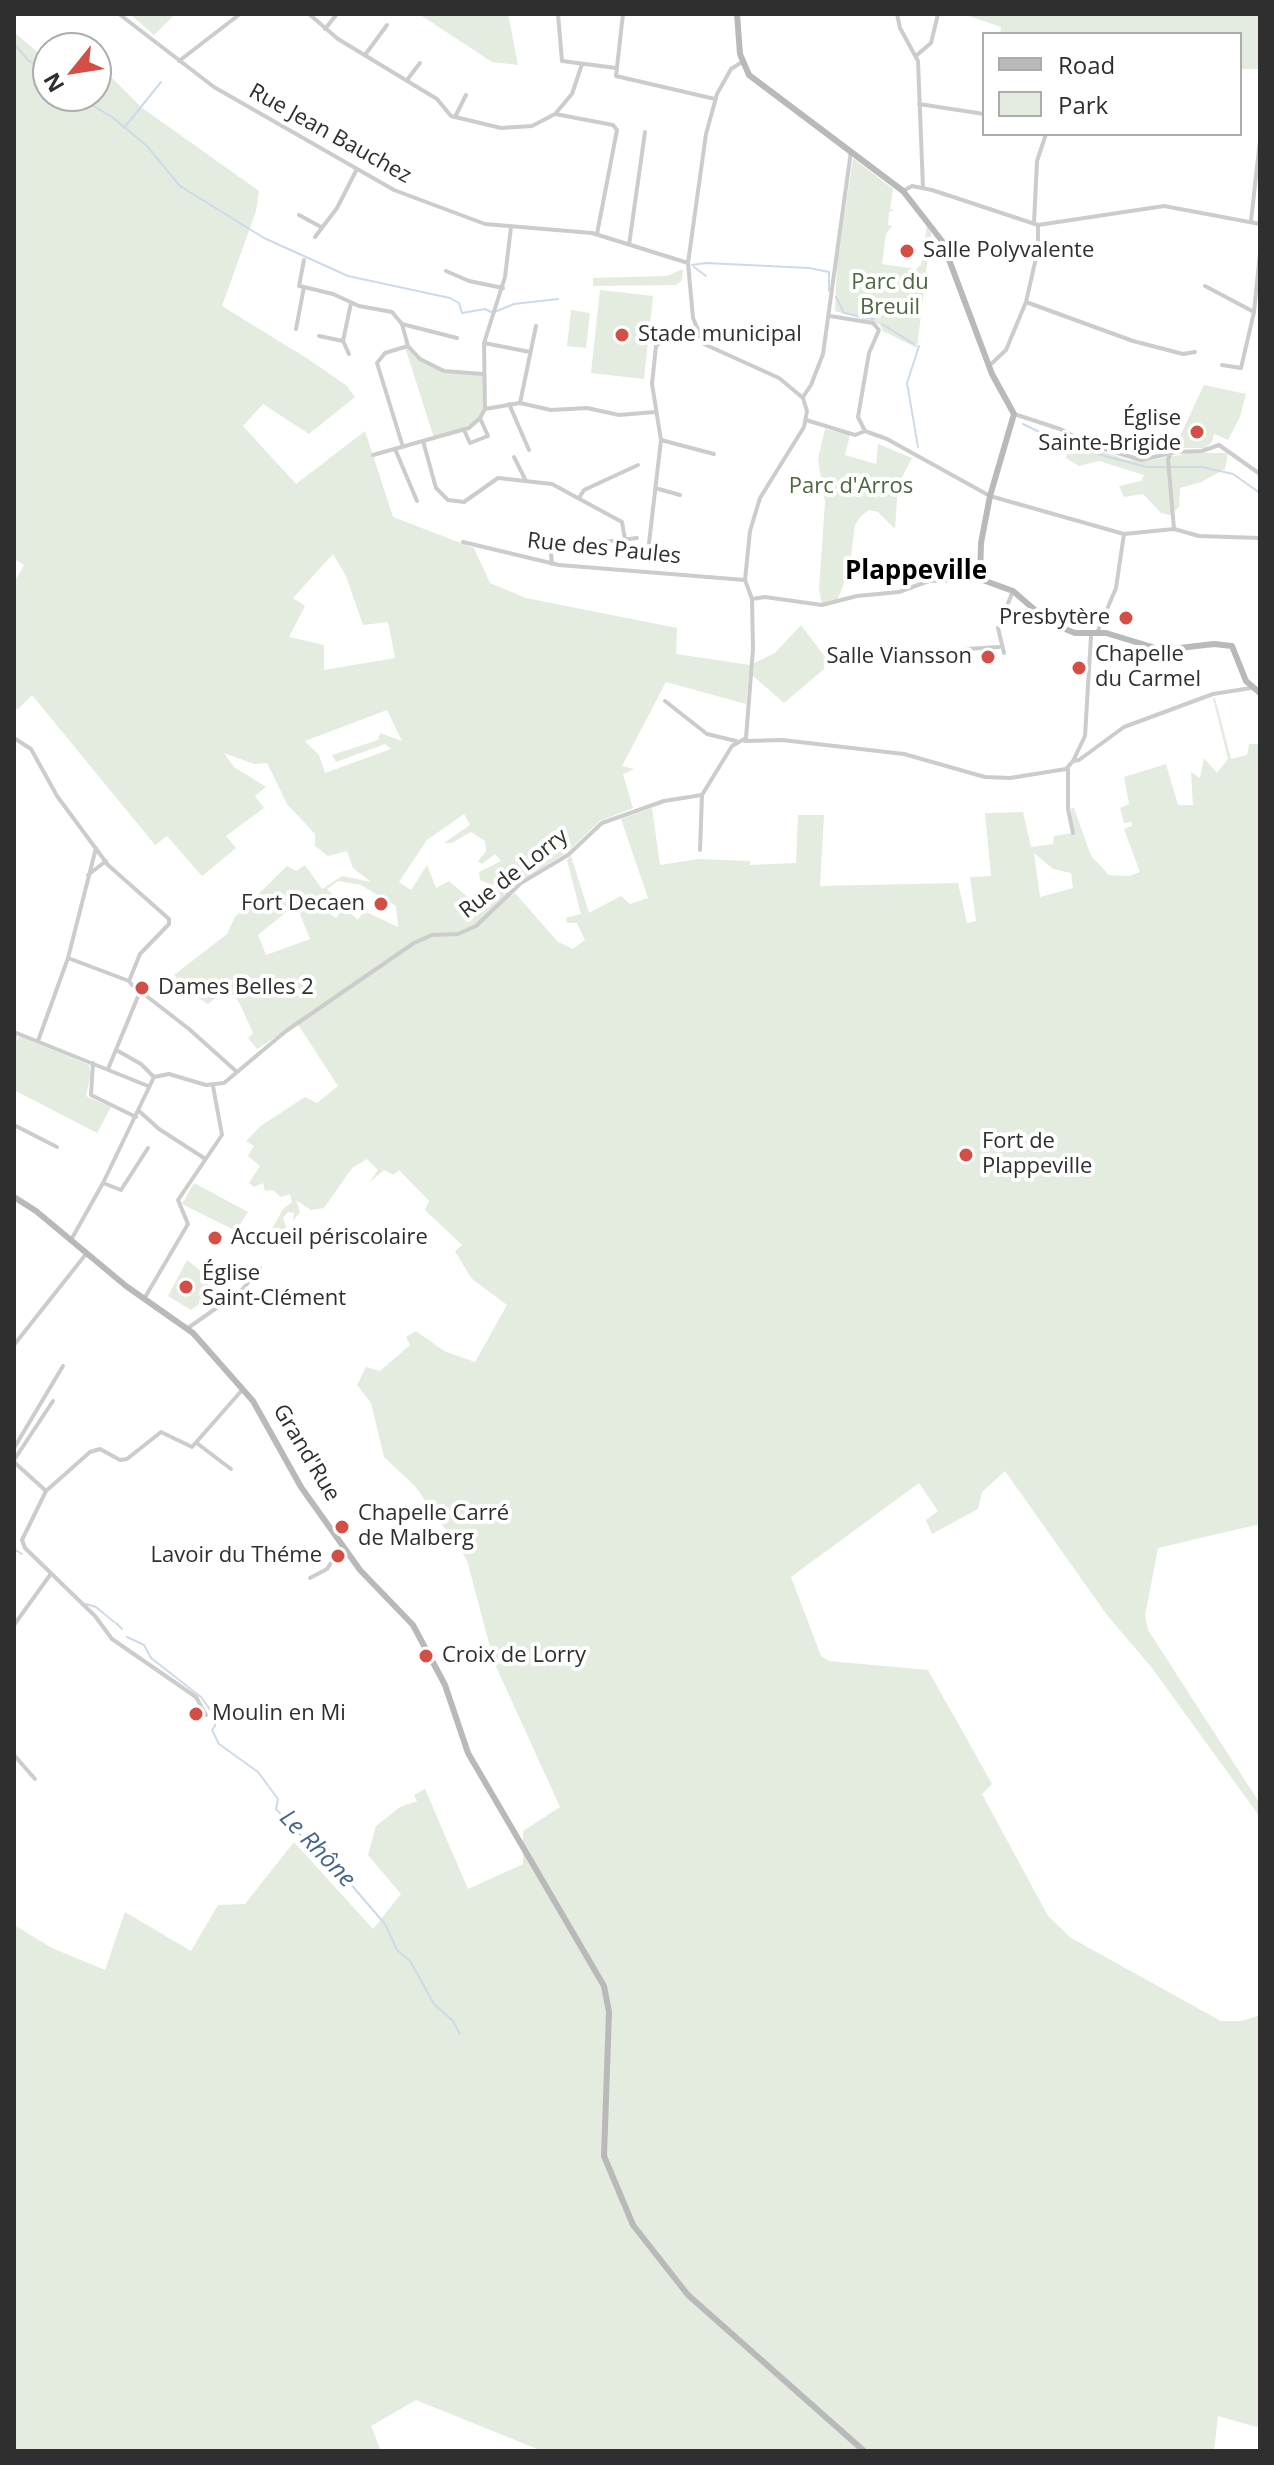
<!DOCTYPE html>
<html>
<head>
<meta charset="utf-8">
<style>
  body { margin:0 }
  #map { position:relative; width:1274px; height:2465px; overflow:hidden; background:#fff; font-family:"Open Sans",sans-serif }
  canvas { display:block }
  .frame { position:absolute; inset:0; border:16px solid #2f2f2f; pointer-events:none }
  .legend { position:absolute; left:982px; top:32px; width:260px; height:104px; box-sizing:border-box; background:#fff; border:2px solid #acacac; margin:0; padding:10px 14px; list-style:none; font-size:24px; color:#2f2f2f }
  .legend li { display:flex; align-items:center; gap:16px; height:40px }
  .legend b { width:40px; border:2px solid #acacac }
  .north { position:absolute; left:32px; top:32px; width:80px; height:80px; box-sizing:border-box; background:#fff; border:2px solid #acacac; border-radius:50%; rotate:240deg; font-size:22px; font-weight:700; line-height:32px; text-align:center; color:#2f2f2f }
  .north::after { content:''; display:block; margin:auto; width:28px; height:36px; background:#d34e45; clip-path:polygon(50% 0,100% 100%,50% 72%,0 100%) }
</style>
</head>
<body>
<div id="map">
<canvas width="1274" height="2465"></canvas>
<div class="frame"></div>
<ul class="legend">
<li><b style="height:10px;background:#b9b9b9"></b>Road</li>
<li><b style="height:22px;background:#e4ebdf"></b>Park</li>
</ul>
<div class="north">N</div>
</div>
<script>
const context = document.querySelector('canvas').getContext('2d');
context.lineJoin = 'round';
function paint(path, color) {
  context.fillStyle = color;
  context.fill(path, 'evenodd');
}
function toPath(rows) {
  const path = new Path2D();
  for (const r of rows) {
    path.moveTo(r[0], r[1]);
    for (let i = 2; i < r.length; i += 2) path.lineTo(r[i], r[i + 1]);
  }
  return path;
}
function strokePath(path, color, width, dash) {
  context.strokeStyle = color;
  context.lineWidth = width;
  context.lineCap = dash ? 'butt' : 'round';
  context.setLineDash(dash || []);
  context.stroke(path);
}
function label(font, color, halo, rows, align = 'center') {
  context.font = font + ' "Open Sans",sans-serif';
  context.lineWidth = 8;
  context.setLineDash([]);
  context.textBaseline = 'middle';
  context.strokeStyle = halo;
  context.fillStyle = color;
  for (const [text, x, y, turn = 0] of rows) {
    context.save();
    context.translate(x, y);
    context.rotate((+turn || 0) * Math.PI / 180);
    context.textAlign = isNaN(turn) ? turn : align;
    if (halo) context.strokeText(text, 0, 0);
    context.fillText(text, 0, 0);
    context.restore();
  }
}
paint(toPath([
  [130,14,175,14,154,35],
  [419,14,508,14,518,65,492,62],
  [963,14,1260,14,1260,69,1240,69,1240,34,1000,34,1001,27],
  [14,32,48,61,48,96,96,96,96,62,141,107,259,191,256,211,222,306,308,359,347,386,355,397,309,434,263,404,243,426,296,484,365,431,393,517,474,548,490,583,526,598,677,628,676,654,750,665,746,704,666,682,622,766,634,769,623,774,633,808,600,821,566,853,516,884,498,905,515,893,558,942,573,949,585,940,577,923,567,923,566,918,581,914,567,860,571,856,589,913,621,896,630,904,648,898,621,819,652,808,660,865,699,859,750,861,750,865,796,863,798,815,824,815,820,886,958,883,967,923,976,921,970,877,991,876,985,813,1023,812,1031,847,1053,844,1054,836,1072,833,1071,808,1074,808,1091,856,1109,875,1129,876,1140,872,1124,829,1132,826,1132,822,1124,823,1120,808,1129,804,1124,777,1166,764,1178,805,1193,805,1191,772,1200,778,1204,758,1217,773,1228,759,1213,698,1215,698,1231,759,1247,755,1249,744,1260,744,1260,1524,1158,1548,1145,1616,1148,1630,1259,1802,1260,1817,1152,1668,1107,1615,1005,1471,982,1492,978,1509,932,1534,926,1520,938,1511,919,1483,791,1577,821,1656,829,1661,928,1670,992,1784,982,1794,1048,1916,1071,1938,1221,2021,1242,2021,1260,2015,1260,2428,1218,2416,1214,2451,542,2451,416,2400,371,2426,381,2451,14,2451,14,1925,52,1948,105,1970,125,1912,191,1951,218,1905,245,1904,294,1842,373,1929,401,1894,368,1855,376,1826,400,1807,417,1801,414,1795,425,1789,468,1889,523,1864,523,1831,560,1807,494,1662,467,1560,415,1486,384,1457,371,1403,357,1385,366,1367,380,1371,410,1345,406,1337,416,1331,444,1351,475,1362,507,1305,471,1278,455,1251,462,1245,425,1210,429,1201,399,1170,393,1175,384,1170,369,1183,378,1170,367,1159,352,1168,324,1208,311,1210,296,1200,300,1212,293,1221,294,1213,288,1212,283,1218,287,1230,277,1238,280,1245,266,1240,283,1209,292,1202,290,1194,281,1197,273,1190,265,1191,263,1183,254,1187,249,1183,260,1166,248,1156,254,1146,246,1141,262,1125,305,1097,317,1103,338,1086,297,1023,257,1049,248,1038,253,1033,239,1002,227,989,208,1004,189,992,174,975,227,934,235,917,287,866,296,871,305,865,322,889,342,876,371,882,353,868,347,851,328,856,315,846,315,834,287,804,267,763,254,764,224,753,234,767,266,787,255,796,264,808,226,836,236,848,202,876,167,836,155,845,32,695,18,709,14,708,14,583,24,565,14,559],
  [333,554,346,576,363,625,388,622,395,658,324,670,324,645,289,637,305,606,293,598],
  [387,710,402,741,380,733,378,740,332,755,336,762,385,744,391,749,325,773,319,755,305,741],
  [464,814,470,825,444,843,452,843,471,832,485,841,486,851,478,861,482,864,495,854,501,861,479,872,480,880,498,887,477,905,449,881,436,888,427,865,411,890,399,882,427,840],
  [1034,853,1053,869,1071,873,1073,888,1040,897],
  [338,881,361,885,396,906,398,927,364,911,358,920,342,906,337,918,331,915,338,900,327,889],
  [296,904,310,939,266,955,258,935],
  [853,158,893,189,890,209,894,210,889,212,888,225,892,226,886,234,882,264,916,269,921,265,927,225,931,233,917,348,883,331,879,324,835,311,837,264],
  [683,269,682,280,676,285,593,286,593,278,667,276],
  [600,290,653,296,644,379,591,373],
  [571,310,590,313,586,348,567,346],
  [408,346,420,359,444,371,483,374,485,409,473,426,434,438,405,347],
  [1204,385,1246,394,1240,417,1228,440,1214,434,1212,442,1205,448,1181,448,1179,438],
  [825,429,850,435,845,455,876,464,878,444,912,458,898,485,895,529,878,512,869,510,861,516,855,525,849,570,837,601,822,605,819,589,825,502,818,459],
  [1071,437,1087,447,1129,460,1147,461,1189,453,1228,453,1225,469,1201,482,1180,488,1179,507,1170,515,1161,513,1143,494,1124,497,1119,486,1141,481,1144,475,1099,461,1079,466,1066,458],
  [801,625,825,657,824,669,784,703,753,676,754,663,775,653],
  [19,1036,89,1065,91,1073,86,1096,111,1107,97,1133,14,1090,14,1048],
  [194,1183,248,1212,236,1231,182,1204],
  [187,1260,213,1281,208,1285,210,1296,191,1310,168,1296]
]), '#e4ebdf');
strokePath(toPath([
  [14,44,29,61,48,73],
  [77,96,112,117,147,146,180,186,264,238,348,276,450,298,459,303,462,313,485,309,491,312],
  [124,128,161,82],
  [692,265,706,263,809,268,829,272,829,291],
  [694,267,706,276],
  [836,297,844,313,874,319],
  [497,311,514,304,558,299],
  [882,324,914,344],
  [1023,424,1067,446,1147,467,1202,467,1233,474,1260,493],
  [918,447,907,383,919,346],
  [14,1549,22,1554],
  [86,1604,96,1607,114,1622],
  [116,1623,122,1629],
  [127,1637,144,1645,151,1658,201,1697,214,1715,215,1726,212,1730,219,1744,258,1772,278,1799,276,1809,309,1844,316,1845,323,1856],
  [342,1874,385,1924,397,1950,410,1961,434,2004,453,2021,460,2034]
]), '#cddae9', 2);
strokePath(toPath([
  [119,14,214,87,394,190,485,224,592,233,688,263],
  [309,14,338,39,437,99,451,116,501,128,532,126,555,114,572,94,582,64],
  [558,14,562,61,616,68],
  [623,14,616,76,715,99],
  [897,14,900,28,918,61,923,188],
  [325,29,337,14],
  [365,55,387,25],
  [917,55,931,43,938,14],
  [179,61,240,14],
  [407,80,420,63],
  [919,104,984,114],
  [555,114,613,125,617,130,597,234],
  [455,117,466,95],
  [903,191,912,186,932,190,1038,225,1164,206,1260,224],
  [299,215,321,227],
  [1251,221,1260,140],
  [1034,223,1037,161,1046,134],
  [315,237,337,208,357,169],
  [629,245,645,132],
  [446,271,469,281,503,288],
  [1205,286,1254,312],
  [304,287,333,294,359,306,392,312,402,324,408,346,420,359,444,371,483,374],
  [1026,302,1133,341,1183,354,1195,352],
  [830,316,873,323,879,330,869,353,858,417,865,431],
  [402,324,457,338],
  [296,329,304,287,299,286,304,260],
  [319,336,343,341,351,303],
  [343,341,349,354],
  [484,343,530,352],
  [1222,365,1241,368,1254,312,1260,253],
  [989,366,1006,350,1026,302,1038,249,1038,225],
  [803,397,811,385,823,354,851,151],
  [520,403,536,326],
  [509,404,529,450],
  [485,409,520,403,551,410,587,408,619,415,655,412],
  [1014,414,1060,429,1091,445,1141,460,1176,452,1202,451,1219,445,1260,474],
  [806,420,855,435,865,431,887,439,990,496,1124,534,1174,529,1168,459,1177,438],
  [464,430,470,443,488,436,480,418],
  [661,440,714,454],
  [423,441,436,488,448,500,464,502,498,478,552,484,622,522,625,539],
  [403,447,377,363,385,353,408,346],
  [395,449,417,501],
  [373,455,469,428,480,418,485,409,484,343,505,277,511,227],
  [514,457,526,481],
  [655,488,680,495],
  [579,498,584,490,638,465],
  [1174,529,1199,536,1260,538],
  [463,542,559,565,745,580],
  [649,543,661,440,652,384,656,346,662,340,698,336],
  [552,564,551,553,556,548,637,538],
  [752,599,765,597,822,605,857,596,899,592,929,581,980,579],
  [1097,633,1116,588,1124,534],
  [966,649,999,647],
  [1004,653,998,628,1013,591],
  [665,701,707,734,736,741],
  [14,738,31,749,57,796,108,865,169,919,169,924,140,954,129,981,131,984,189,1029,237,1072],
  [745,741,782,740,904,754,985,777,1010,778,1066,769,1073,761,1079,760,1124,727,1213,694,1251,688],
  [1073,761,1085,736,1091,636],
  [1068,769,1068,809,1073,833],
  [700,850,702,795],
  [88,875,106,861],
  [68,958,129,981],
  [14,1032,148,1086],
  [38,1041,68,958,96,848],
  [14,1044,15,1033],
  [118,1051,141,1064,154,1077],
  [93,1063,91,1095,136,1117],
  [108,1069,139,994],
  [139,1111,159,1129,204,1158],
  [14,1125,57,1147],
  [103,1183,121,1190,148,1148],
  [71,1240,103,1183,154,1077,169,1074,206,1085,224,1083,286,1031,414,943,432,935,458,934,476,926,521,883,568,855,602,823,664,801,702,795,732,746,746,738,753,649,752,599,745,580,750,531,760,498,804,427,807,411,803,398,779,378,704,344,693,318,688,263,706,134,717,94,731,69,742,62],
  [144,1299,188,1224,178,1200,222,1135,213,1086],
  [188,1328,242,1290,260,1268],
  [14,1345,86,1254],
  [198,1444,231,1469],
  [14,1448,63,1366],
  [14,1460,53,1401],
  [14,1462,46,1491],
  [310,1578,327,1569,342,1546],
  [14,1625,50,1575],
  [206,1715,196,1697,112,1639,95,1616,25,1548,22,1540,46,1491,90,1452,100,1449,120,1460,127,1459,161,1432,192,1447,243,1389],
  [14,1755,35,1779]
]), '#ccc', 4);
strokePath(toPath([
  [737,14,740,54,749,75,903,191,942,241,992,374,1014,414,990,496,981,543,980,579,1013,591,1050,623,1075,633,1106,633,1162,650,1214,644,1232,646,1246,681,1260,693],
  [14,1197,36,1211,126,1286,193,1333,253,1401,301,1487,360,1570,413,1625,445,1685,468,1753,604,1986,609,2012,604,2156,633,2225,688,2295,864,2451]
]), '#b9b9b9', 6);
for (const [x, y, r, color] of [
  [907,251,8,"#d34e45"],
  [622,335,8,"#d34e45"],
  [1197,432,8,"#d34e45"],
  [1126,618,8,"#d34e45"],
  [988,657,8,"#d34e45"],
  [1079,668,8,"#d34e45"],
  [381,904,8,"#d34e45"],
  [142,988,8,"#d34e45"],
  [966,1155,8,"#d34e45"],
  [215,1238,8,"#d34e45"],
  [186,1287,8,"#d34e45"],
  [342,1527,8,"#d34e45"],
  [338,1556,8,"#d34e45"],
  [426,1656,8,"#d34e45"],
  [196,1714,8,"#d34e45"]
]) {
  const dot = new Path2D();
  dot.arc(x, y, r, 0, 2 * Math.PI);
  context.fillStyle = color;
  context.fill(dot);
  strokePath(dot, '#fff', 3);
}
label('22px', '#2f2f2f', '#fff', [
  ["Rue Jean Bauchez",330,134,29],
  ["Rue des Paules",604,549,6],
  ["Rue de Lorry",514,874,-38],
  ["Grand'Rue",306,1453,59]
]);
label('22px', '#2f2f2f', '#fff', [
  ["Salle Polyvalente",923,251],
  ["Stade municipal",638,335],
  ["Église",1181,419,"right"],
  ["Sainte-Brigide",1181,444,"right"],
  ["Presbytère",1110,618,"right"],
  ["Chapelle",1095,655],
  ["du Carmel",1095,680],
  ["Salle Viansson",972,657,"right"],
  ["Fort Decaen",365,904,"right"],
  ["Dames Belles 2",158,988],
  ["Fort de",982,1142],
  ["Plappeville",982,1167],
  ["Accueil périscolaire",231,1238],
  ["Église",202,1274],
  ["Saint-Clément",202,1299],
  ["Chapelle Carré",358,1514],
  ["de Malberg",358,1539],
  ["Lavoir du Théme",322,1556,"right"],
  ["Croix de Lorry",442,1656],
  ["Moulin en Mi",212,1714]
], 'left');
label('22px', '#4d6741', '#fff', [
  ["Parc du",890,283],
  ["Breuil",890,308],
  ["Parc d'Arros",851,487]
]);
label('italic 24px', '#45658a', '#fff', [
  ["Le Rhône",317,1849,46]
]);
label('bold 26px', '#000', '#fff', [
  ["Plappeville",916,572]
]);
</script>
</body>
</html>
